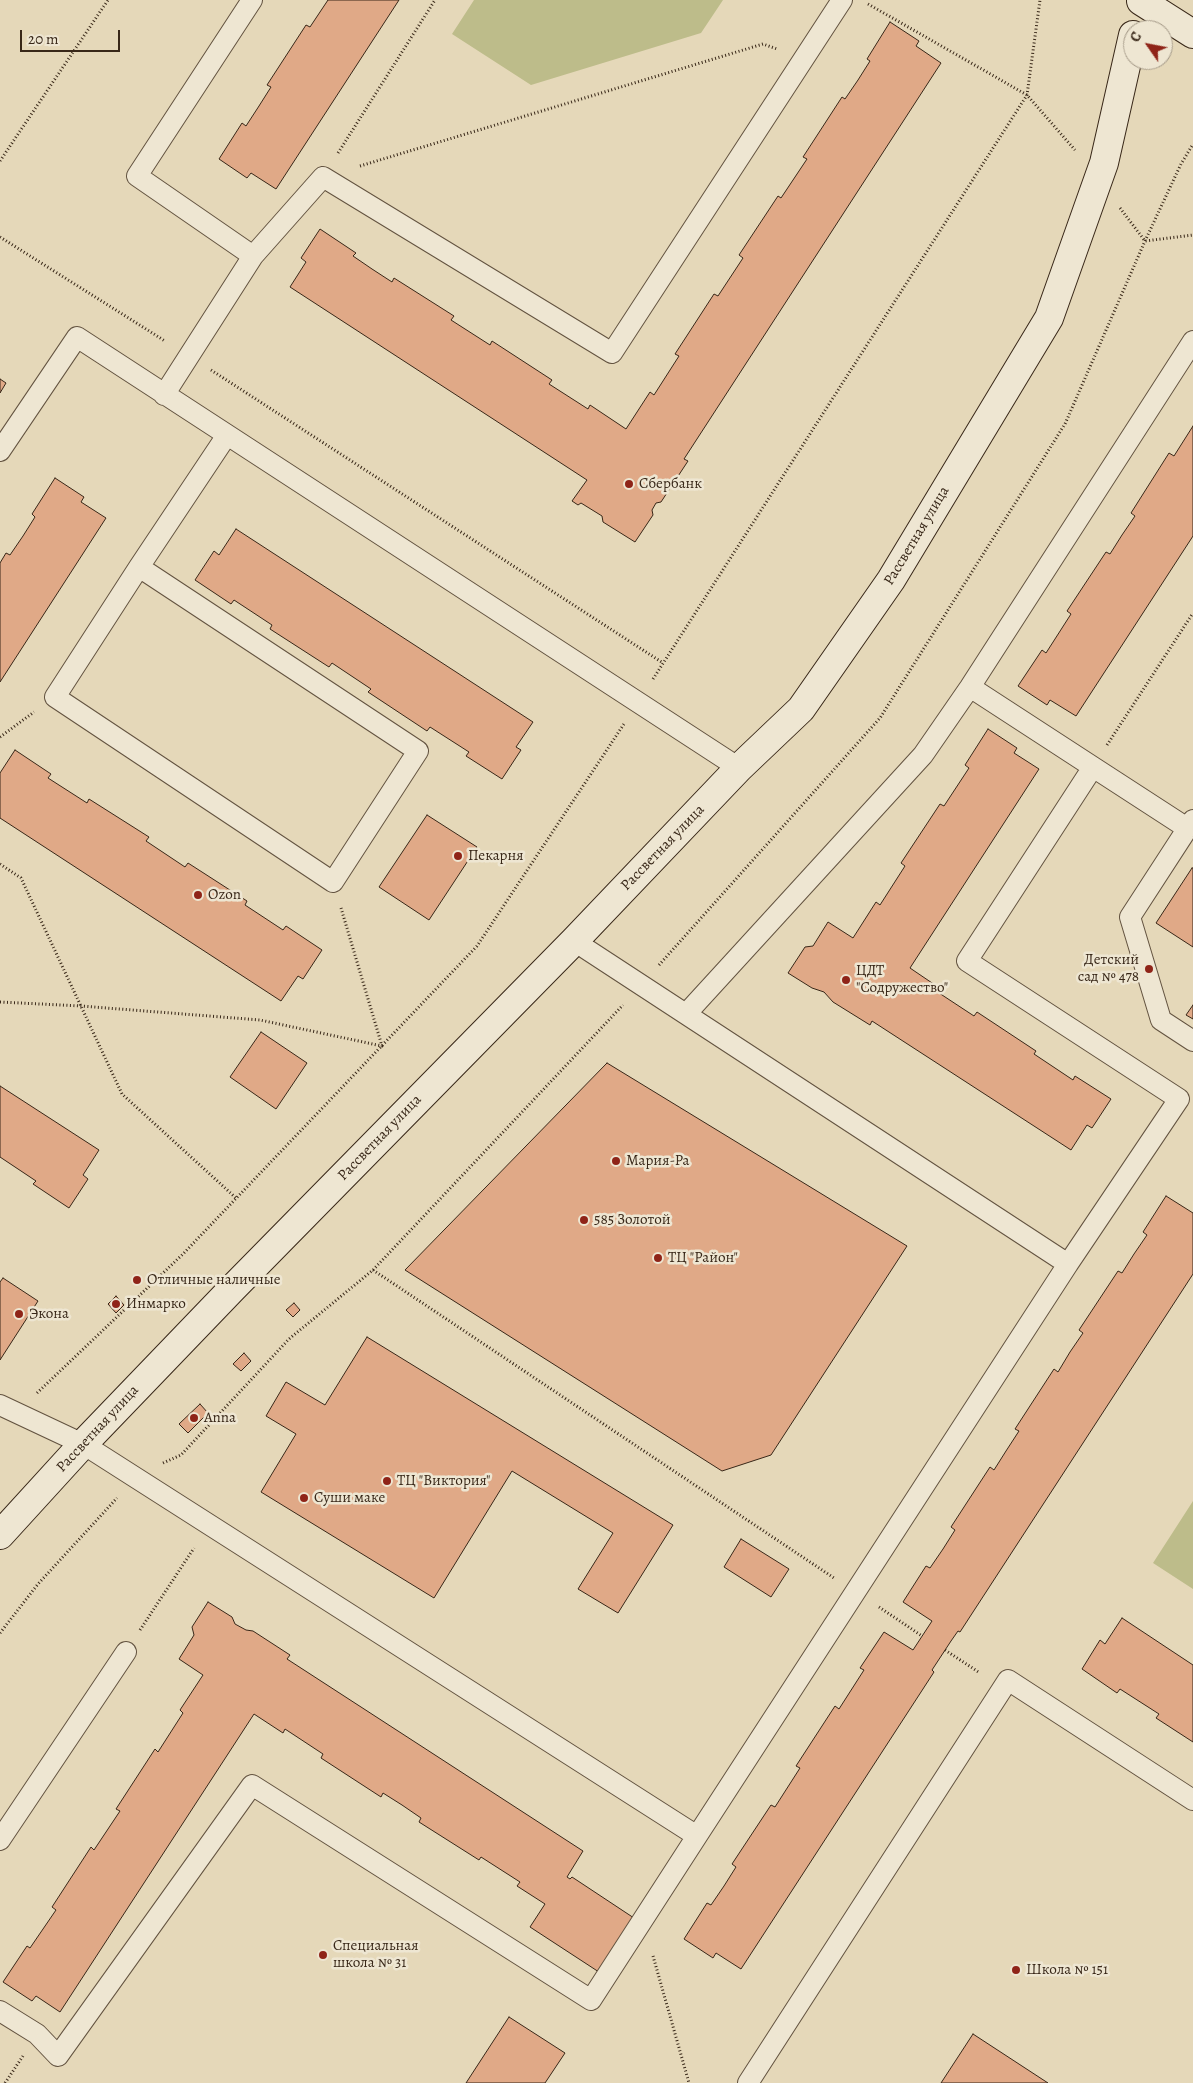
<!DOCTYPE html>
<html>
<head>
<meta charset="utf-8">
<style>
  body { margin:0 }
  #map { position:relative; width:1193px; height:2083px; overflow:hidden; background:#e5d8b9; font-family:Alegreya,serif }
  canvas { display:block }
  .north { position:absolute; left:1123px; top:20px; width:50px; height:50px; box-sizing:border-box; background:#eee6d2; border:1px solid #a59a88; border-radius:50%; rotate:303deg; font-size:14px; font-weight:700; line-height:20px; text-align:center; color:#382718 }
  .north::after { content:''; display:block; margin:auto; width:18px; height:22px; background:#8f2418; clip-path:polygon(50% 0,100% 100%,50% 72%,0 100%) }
  .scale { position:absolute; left:20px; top:30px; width:100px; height:22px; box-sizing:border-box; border:2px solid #382718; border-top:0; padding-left:6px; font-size:15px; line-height:18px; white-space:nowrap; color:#382718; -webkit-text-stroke:4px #eee6d2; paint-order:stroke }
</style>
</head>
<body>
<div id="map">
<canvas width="1193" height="2083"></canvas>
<div class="north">С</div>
<div class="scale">20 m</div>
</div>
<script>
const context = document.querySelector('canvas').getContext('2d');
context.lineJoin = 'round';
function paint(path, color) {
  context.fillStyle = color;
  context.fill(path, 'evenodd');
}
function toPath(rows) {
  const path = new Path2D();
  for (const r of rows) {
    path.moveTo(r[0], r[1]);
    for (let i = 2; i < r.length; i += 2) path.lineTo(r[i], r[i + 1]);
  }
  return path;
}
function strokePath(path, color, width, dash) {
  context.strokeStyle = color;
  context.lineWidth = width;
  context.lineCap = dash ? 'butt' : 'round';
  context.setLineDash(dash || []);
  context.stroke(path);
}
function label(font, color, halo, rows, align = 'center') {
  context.font = font + ' Alegreya,serif';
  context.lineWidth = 5;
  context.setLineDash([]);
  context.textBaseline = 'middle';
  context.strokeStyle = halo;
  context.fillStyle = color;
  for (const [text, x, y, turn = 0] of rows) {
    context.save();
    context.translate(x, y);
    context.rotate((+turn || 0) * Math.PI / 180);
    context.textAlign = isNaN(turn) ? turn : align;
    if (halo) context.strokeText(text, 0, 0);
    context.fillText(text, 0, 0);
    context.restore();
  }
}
paint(toPath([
  [474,0,723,0,701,33,531,85,452,34],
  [1193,1501,1193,1589,1153,1563]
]), '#bdbc8a');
const building = toPath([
  [328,0,399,0,276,189,251,173,247,178,219,159,242,123,246,126,259,106,271,87,267,85,306,25,310,27,328,0],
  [890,22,919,41,916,46,941,63,684,459,688,461,661,502,656,503,652,510,653,515,635,542,603,522,602,516,581,503,578,505,572,501,587,480,290,287,306,262,301,258,320,229,356,253,353,256,372,269,392,282,394,278,454,316,451,320,490,345,492,341,552,380,549,384,588,409,590,405,626,429,650,392,654,395,679,356,675,354,714,294,718,296,743,258,739,255,778,196,781,198,807,159,803,157,842,97,845,99,858,80,870,61,867,59,890,22],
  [0,379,6,383,0,393,0,379],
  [1193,426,1193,536,1076,716,1050,700,1047,705,1018,686,1042,650,1046,653,1071,614,1067,611,1106,552,1110,554,1122,535,1135,516,1131,513,1169,453,1174,456,1193,426],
  [55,478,84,497,81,502,106,518,0,682,0,563,6,553,10,555,23,536,35,517,32,514,55,478],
  [236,529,533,722,516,747,521,750,502,779,466,756,469,752,430,727,427,731,368,692,371,689,332,663,329,667,270,629,272,625,234,600,231,604,195,580,214,551,219,555,236,529],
  [988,729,1017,748,1014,753,1039,769,910,968,938,987,936,991,974,1016,977,1012,1036,1051,1034,1054,1073,1080,1075,1076,1111,1099,1092,1128,1087,1125,1071,1150,872,1021,870,1025,833,1002,824,992,812,988,788,973,805,947,813,946,828,922,853,938,876,902,880,905,905,866,901,863,940,804,944,806,969,768,965,765,988,729],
  [15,750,51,774,48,778,87,803,89,799,149,837,146,841,185,867,188,863,247,901,245,905,283,930,286,926,322,950,303,979,298,976,281,1001,0,818,0,773,15,750],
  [427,815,477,847,429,920,379,887,427,815],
  [1192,868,1193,868,1193,947,1156,923,1192,868],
  [1193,1005,1193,1019,1186,1015,1193,1005],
  [261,1032,307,1063,276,1109,230,1077,261,1032],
  [607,1063,907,1246,771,1455,722,1471,405,1270,607,1063],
  [0,1086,99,1150,83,1175,88,1179,69,1208,33,1184,36,1181,0,1157,0,1086],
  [1166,1196,1193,1213,1193,1274,960,1632,958,1631,951,1641,932,1670,934,1672,741,1969,716,1953,713,1958,684,1939,707,1903,711,1905,724,1886,736,1867,732,1864,771,1805,775,1807,800,1768,796,1766,835,1706,839,1709,864,1670,860,1668,884,1632,913,1650,932,1621,903,1602,926,1566,930,1568,943,1549,955,1530,951,1527,990,1467,994,1470,1006,1451,1019,1431,1015,1429,1054,1369,1058,1372,1070,1352,1083,1333,1079,1330,1118,1271,1122,1273,1134,1254,1147,1235,1143,1232,1166,1196],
  [3,1278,38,1301,0,1360,0,1282,3,1278],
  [116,1296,124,1305,116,1313,108,1304,116,1296],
  [294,1303,300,1310,293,1317,286,1310,294,1303],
  [367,1337,673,1525,618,1613,578,1589,613,1533,512,1471,434,1598,261,1492,296,1434,266,1416,286,1382,325,1405,367,1337],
  [244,1353,251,1361,241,1371,233,1364,244,1353],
  [200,1404,208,1413,188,1433,179,1424,200,1404],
  [741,1539,789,1569,771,1597,724,1567,741,1539],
  [208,1602,232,1617,235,1624,246,1630,253,1631,290,1655,287,1659,583,1851,567,1877,570,1879,572,1877,637,1920,602,1974,530,1927,545,1904,517,1886,520,1882,481,1857,479,1860,419,1822,421,1818,402,1805,383,1793,381,1797,321,1758,323,1754,285,1729,283,1733,254,1714,60,2012,36,1996,32,2001,3,1982,27,1946,30,1948,56,1910,52,1907,91,1847,94,1850,120,1811,116,1809,155,1749,158,1752,183,1713,180,1710,203,1675,179,1659,194,1635,192,1627,208,1602],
  [1122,1618,1193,1665,1193,1742,1156,1718,1159,1714,1120,1689,1117,1693,1082,1669,1100,1640,1105,1644,1122,1618],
  [509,2017,565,2053,545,2083,466,2083,509,2017],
  [973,2034,1048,2083,941,2083,973,2034]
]);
paint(building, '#e0a987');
strokePath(building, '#382718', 1);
const lane = toPath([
  [252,0,137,176,253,256],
  [164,395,253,256,323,177,612,353,842,0],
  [0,451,77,337,739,768],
  [139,567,418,751,333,882,55,697,139,567,227,435],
  [970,687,1093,767,967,961,1179,1099,1068,1264],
  [1093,767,1187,828],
  [1193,820,1130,917,1161,1020,1193,1041],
  [686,1014,923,755,970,687,1193,341],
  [0,1405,83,1444,697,1836,1068,1264,574,941],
  [0,1840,126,1652],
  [0,2011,37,2034,58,2056,252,1785,591,2000,697,1836],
  [748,2083,1008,1680,1193,1800]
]);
const secondary = toPath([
  [1141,1,1193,34],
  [0,1535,83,1444,232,1289,574,941,739,768,801,709,891,580,1049,318,1104,163,1133,35]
]);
strokePath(lane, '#635340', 22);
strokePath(secondary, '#382718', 30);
strokePath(toPath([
  [868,4,1027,95,1075,150],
  [338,153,435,0],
  [0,161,108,0],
  [360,166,763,44,777,49],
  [1120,208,1145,241,1193,235],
  [0,237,165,341],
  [211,370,663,663],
  [653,679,1027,95,1040,0],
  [0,737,34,712],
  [1107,745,1193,613],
  [0,864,21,878,122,1094,236,1198],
  [659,965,880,718,1065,424,1145,241,1181,164,1193,144],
  [0,1002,81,1006,260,1020,382,1046,341,908],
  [373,1270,834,1578],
  [37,1393,183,1254,477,946,624,724],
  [163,1463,181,1455,289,1339,373,1270,623,1005],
  [879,1607,922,1636],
  [140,1630,194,1548],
  [0,1633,38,1584,117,1498],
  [945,1650,980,1673],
  [653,1956,689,2083],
  [5,2083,23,2056]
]), '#382718', 3, [1, 2.5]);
strokePath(lane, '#eee6d2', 20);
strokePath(secondary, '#eee6d2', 28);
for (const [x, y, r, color] of [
  [629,484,5,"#8f2418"],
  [458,856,5,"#8f2418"],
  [198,895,5,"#8f2418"],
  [1149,969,5,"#8f2418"],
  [846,980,5,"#8f2418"],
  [616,1161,5,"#8f2418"],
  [584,1220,5,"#8f2418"],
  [658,1258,5,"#8f2418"],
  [137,1280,5,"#8f2418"],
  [116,1304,5,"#8f2418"],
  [19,1314,5,"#8f2418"],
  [194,1418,5,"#8f2418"],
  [387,1481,5,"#8f2418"],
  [304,1498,5,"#8f2418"],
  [323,1955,5,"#8f2418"],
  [1016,1970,5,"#8f2418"]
]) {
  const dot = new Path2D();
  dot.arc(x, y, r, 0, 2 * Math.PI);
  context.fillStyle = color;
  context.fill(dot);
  strokePath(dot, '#eee6d2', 2);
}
label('15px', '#382718', '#eee6d2', [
  ["Сбербанк",639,484],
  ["Пекарня",468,856],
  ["Ozon",208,895],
  ["Детский",1139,960,"right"],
  ["сад № 478",1139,977,"right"],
  ["ЦДТ",856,971],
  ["\"Содружество\"",856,988],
  ["Мария-Ра",626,1161],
  ["585 Золотой",594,1220],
  ["ТЦ \"Район\"",668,1258],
  ["Отличные наличные",147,1280],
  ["Инмарко",126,1304],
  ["Экона",29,1314],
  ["Anna",204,1418],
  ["ТЦ \"Виктория\"",397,1481],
  ["Суши маке",314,1498],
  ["Специальная",333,1946],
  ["школа № 31",333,1963],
  ["Школа № 151",1026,1970]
], 'left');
label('15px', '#382718', '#eee6d2', [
  ["Рассветная улица",917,536,-59],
  ["Рассветная улица",663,848,-46],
  ["Рассветная улица",380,1138,-46],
  ["Рассветная улица",98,1429,-47]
]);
</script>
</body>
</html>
